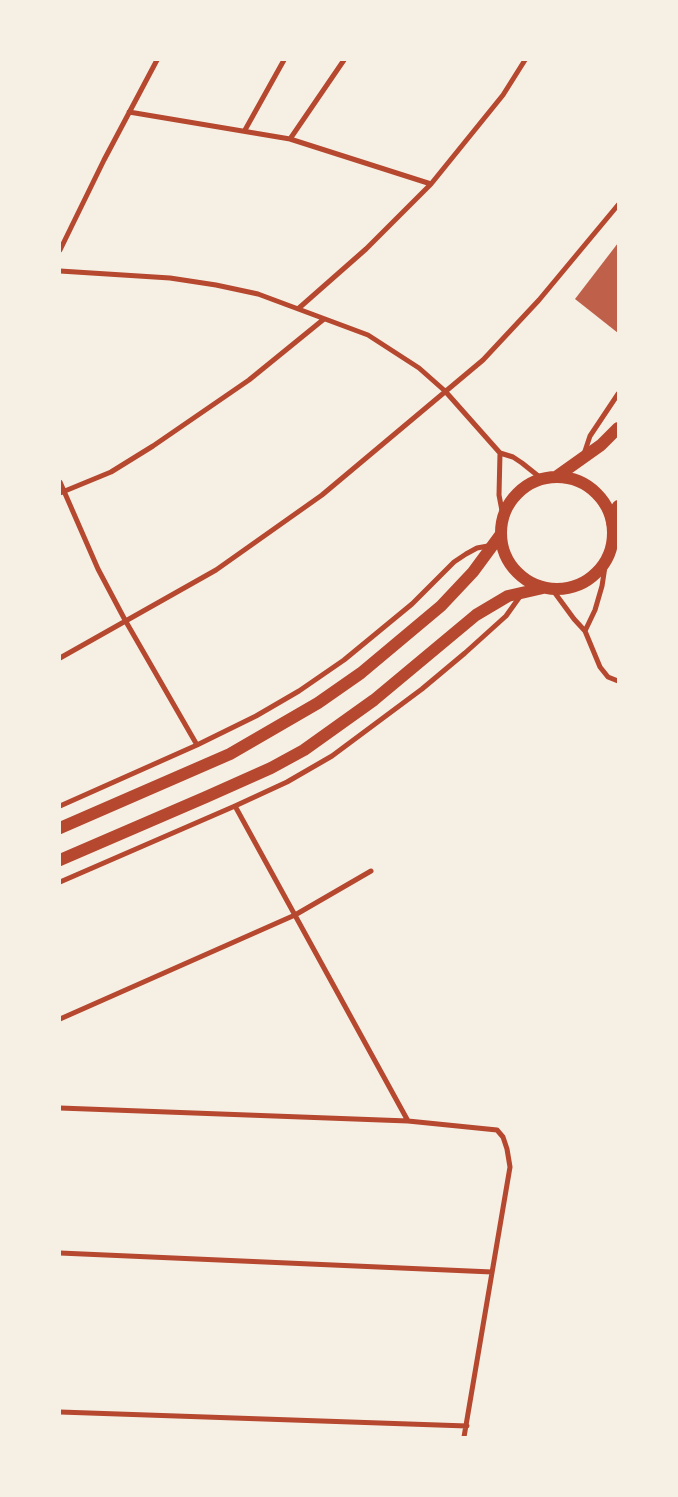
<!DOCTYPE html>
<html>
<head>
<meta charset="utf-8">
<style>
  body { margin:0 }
  #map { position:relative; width:678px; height:1497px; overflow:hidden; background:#f6efe4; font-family:"Roboto Condensed",sans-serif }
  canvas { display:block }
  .frame { position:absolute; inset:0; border:61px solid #f6efe4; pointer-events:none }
</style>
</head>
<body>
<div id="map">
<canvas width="678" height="1497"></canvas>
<div class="frame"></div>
</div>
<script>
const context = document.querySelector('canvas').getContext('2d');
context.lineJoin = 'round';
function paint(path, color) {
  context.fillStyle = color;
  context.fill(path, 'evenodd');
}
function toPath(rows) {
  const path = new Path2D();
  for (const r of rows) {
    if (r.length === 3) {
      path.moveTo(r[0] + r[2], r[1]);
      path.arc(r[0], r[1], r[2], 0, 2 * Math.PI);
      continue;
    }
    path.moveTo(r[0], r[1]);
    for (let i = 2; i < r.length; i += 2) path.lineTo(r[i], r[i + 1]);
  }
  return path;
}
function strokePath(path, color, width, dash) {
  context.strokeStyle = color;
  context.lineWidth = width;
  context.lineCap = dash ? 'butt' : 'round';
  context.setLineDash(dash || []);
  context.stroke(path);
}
paint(toPath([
  [618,243,618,333,575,299]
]), '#bf614a');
strokePath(toPath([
  [129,112,290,139,431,184],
  [245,130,284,60],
  [290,139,344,60],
  [60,250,104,160,157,60],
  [60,271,170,278,216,285,258,294,368,335,419,368,445,391,500,453],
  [299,308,366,249,431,184,503,95,525,60],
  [584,454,590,436,618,394],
  [60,482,98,569,125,620,197,745],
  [60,493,111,472,153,446,249,380,324,319],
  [503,516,499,495,500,453,513,457,522,463,542,479],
  [552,589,574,619,585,631,595,610,602,586,606,560],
  [585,631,600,667,608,677,618,681],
  [60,658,216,570,322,495,483,360,539,300,618,205],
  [60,806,197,745,256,716,299,691,344,660,412,604,454,562,466,554,477,548,488,546],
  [235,806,408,1121],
  [60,882,235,806,287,782,332,756,422,689,465,653,506,616,521,595],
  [60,1019,295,915,371,871],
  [60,1108,408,1121,497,1130,503,1137,507,1149,510,1167,464,1437],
  [60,1253,492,1272],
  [60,1412,467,1426]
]), '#b5482f', 5);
strokePath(toPath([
  [556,477,601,445,618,428],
  [557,533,56],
  [612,524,618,506],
  [60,828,230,754,318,703,361,673,441,606,473,572,501,534],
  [60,860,206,797,271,768,304,750,374,700,476,615,508,596,543,588]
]), '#b5482f', 12);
</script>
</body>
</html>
